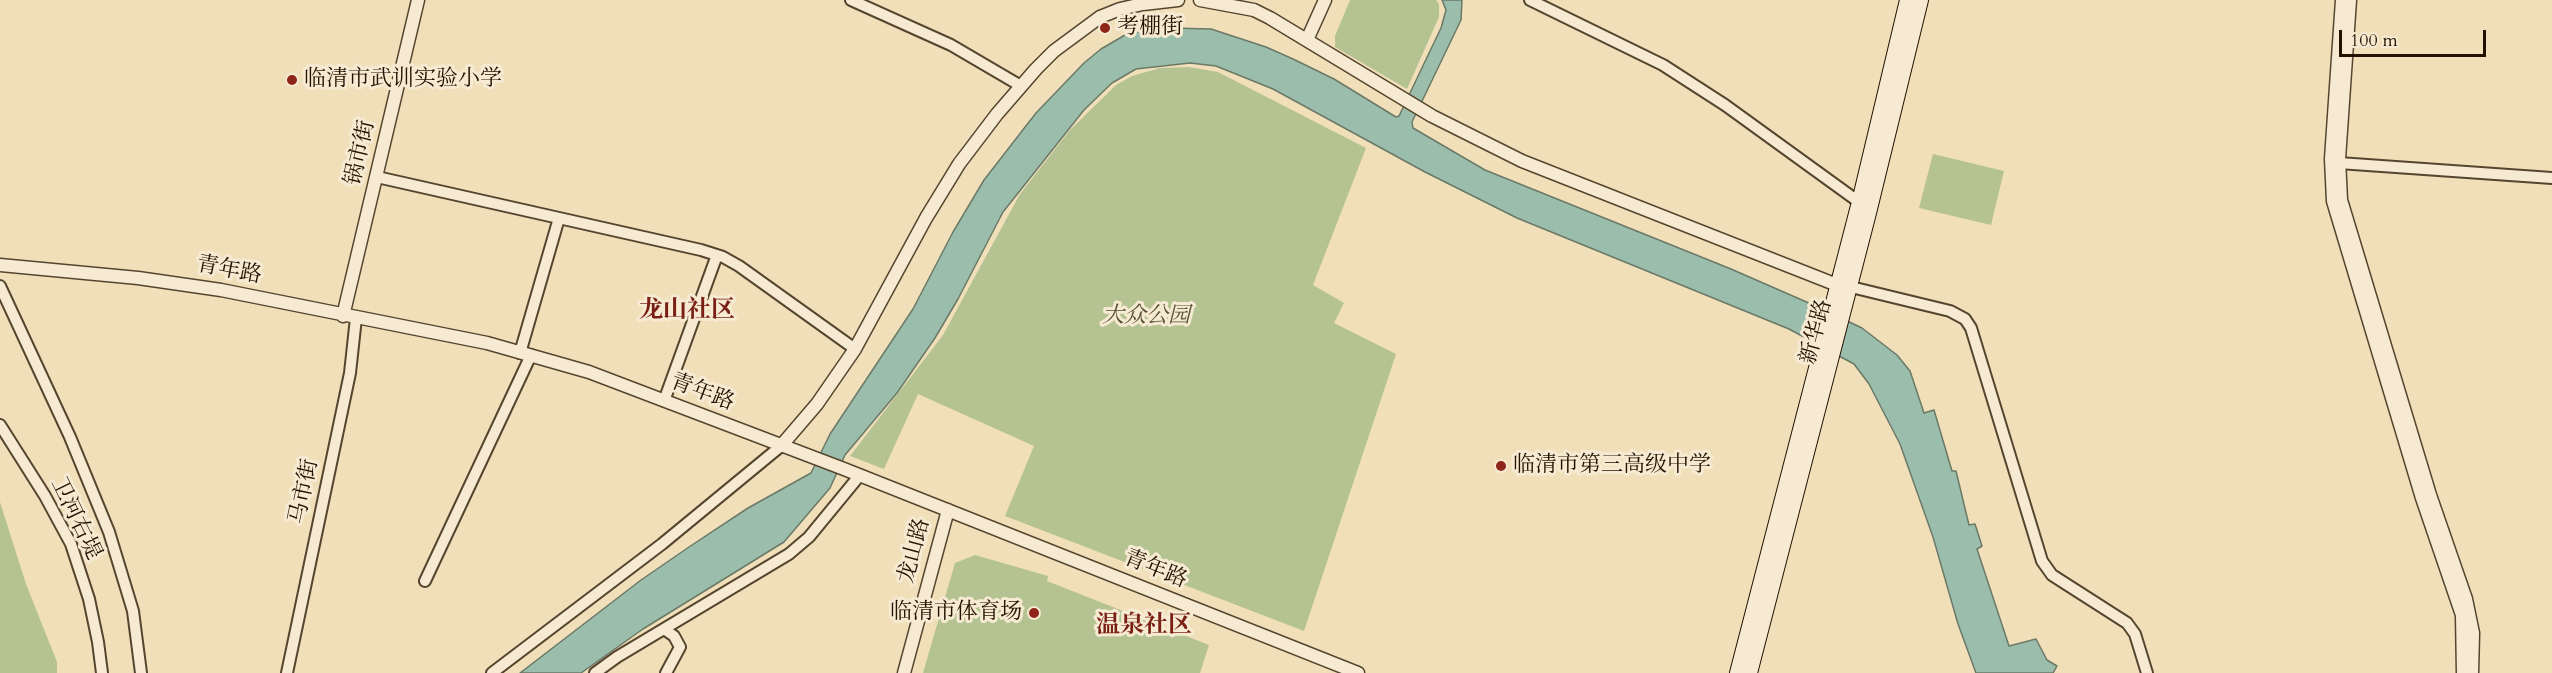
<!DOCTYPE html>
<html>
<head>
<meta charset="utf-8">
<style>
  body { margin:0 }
  #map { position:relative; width:2552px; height:673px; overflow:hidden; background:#f1dfb9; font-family:Cardo,serif }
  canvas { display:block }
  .scale { position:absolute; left:2339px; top:30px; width:147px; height:27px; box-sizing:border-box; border:3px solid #231200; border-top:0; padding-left:8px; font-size:18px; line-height:21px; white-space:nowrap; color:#231200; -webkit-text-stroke:4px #f6ead2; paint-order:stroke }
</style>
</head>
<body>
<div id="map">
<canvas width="2552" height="673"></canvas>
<div class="scale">100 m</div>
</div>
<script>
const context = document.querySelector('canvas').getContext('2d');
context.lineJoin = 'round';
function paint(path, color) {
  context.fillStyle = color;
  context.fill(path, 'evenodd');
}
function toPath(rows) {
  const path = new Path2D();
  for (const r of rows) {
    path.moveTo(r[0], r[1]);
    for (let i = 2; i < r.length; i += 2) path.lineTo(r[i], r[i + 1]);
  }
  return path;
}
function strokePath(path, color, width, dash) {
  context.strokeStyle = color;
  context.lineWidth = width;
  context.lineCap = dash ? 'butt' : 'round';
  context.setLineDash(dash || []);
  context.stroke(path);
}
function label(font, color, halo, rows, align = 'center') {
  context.font = font + ' Cardo,"Noto Serif SC",serif';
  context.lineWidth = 6;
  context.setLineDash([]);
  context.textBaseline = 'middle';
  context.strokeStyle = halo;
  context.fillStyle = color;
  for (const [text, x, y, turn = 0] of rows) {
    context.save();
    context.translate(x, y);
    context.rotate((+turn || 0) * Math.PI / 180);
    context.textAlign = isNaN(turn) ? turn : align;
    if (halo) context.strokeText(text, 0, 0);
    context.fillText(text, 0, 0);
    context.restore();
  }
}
paint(toPath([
  [1350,0,1436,0,1439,4,1439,17,1407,89,1335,47,1335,36],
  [1189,67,1218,72,1366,148,1313,285,1344,303,1334,323,1396,354,1304,631,1005,516,1034,446,918,394,884,469,850,456,943,335,1020,194,1070,130,1116,85,1132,76,1160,68],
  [1933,154,2004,171,1991,225,1919,208],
  [0,502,26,584,57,662,57,673,0,673],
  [975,555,1048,576,1047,581,1209,645,1200,673,923,673,955,563]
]), '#b5c393');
const water = toPath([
  [1442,0,1462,0,1461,20,1412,122,1413,128,1485,170,1731,269,1818,307,1862,328,1897,355,1910,371,1924,413,1934,410,1952,471,1956,471,1969,525,1975,524,1982,546,1977,549,2009,646,2036,639,2047,660,2057,666,2053,673,1976,673,1958,624,1933,537,1900,444,1869,384,1854,364,1789,329,1517,218,1425,172,1273,89,1216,66,1190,63,1136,69,1112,83,1084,110,1003,212,958,299,935,338,897,393,845,455,830,488,784,542,643,629,581,673,520,673,641,580,689,547,748,508,811,473,830,434,913,309,953,232,984,180,1036,113,1084,63,1101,49,1125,35,1142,31,1171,28,1211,29,1266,47,1293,59,1334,79,1396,117,1399,116,1441,28,1446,10,1442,0]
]);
paint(water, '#9bbdab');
strokePath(water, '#6b7967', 1.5);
const minor = toPath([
  [851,0,951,45,1021,86],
  [1530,0,1663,65,1725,105,1859,202],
  [2339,163,2552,178],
  [377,177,701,250,723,257,739,266,855,349],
  [0,286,70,437,109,532,133,611,141,673],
  [1851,287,1950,311,1965,319,1971,328,2042,561,2052,575,2127,623,2135,634,2147,673],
  [520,353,559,218],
  [664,401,717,255],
  [0,425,45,496,71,544,89,599,98,642,102,673],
  [425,581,531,355],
  [664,629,674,636,680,647,666,673],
  [287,673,350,373,356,318],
  [492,673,662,544,781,446],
  [595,673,617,657,789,554,809,537,860,475]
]);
const tertiary = toPath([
  [1200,0,1254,10,1270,18,1432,116,1522,161,1837,285],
  [2342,0,2331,159,2333,201,2422,498,2462,615,2463,673],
  [2350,0,2339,159,2341,200,2430,495,2466,599,2473,633,2472,673],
  [1307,40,1325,0],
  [0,265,138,278,221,290,487,343,589,372,844,469,1358,673],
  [343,316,418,0],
  [781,446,817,404,855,349,926,218,959,164,997,114,1036,69,1054,51,1100,17,1120,9,1143,4,1178,0],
  [904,673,948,510]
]);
const secondary = toPath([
  [1737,673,1859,202,1907,0],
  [1750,673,1869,213,1921,0]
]);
strokePath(minor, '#56452e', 14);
strokePath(tertiary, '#56452e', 15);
strokePath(secondary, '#231200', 16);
strokePath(minor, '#f6ead2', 10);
strokePath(tertiary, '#f6ead2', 12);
strokePath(secondary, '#f6ead2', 14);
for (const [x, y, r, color] of [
  [1105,28,6,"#8f2418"],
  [292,80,6,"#8f2418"],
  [1501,466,6,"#8f2418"],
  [1034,613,6,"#8f2418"]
]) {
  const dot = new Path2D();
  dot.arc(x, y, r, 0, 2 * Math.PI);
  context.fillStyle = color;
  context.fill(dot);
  strokePath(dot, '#f6ead2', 2);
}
label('22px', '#231200', '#f6ead2', [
  ["考棚街",1117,28],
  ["临清市武训实验小学",304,80],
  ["临清市第三高级中学",1513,466],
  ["临清市体育场",1022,613,"right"]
], 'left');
label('22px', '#231200', '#f6ead2', [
  ["锅市街",361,153,-77],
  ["青年路",229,271,11],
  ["新华路",1817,332,-75],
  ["青年路",702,393,21],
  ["马市街",305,492,-78],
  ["卫河右堤",75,519,64],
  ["龙山路",915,551,-75],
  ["青年路",1155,570,22]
]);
label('italic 22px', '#565033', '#f6ead2', [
  ["大众公园",1146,317]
]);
label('bold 24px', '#7a1f14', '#f6ead2', [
  ["龙山社区",687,311],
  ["温泉社区",1144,626]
]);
</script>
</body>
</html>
